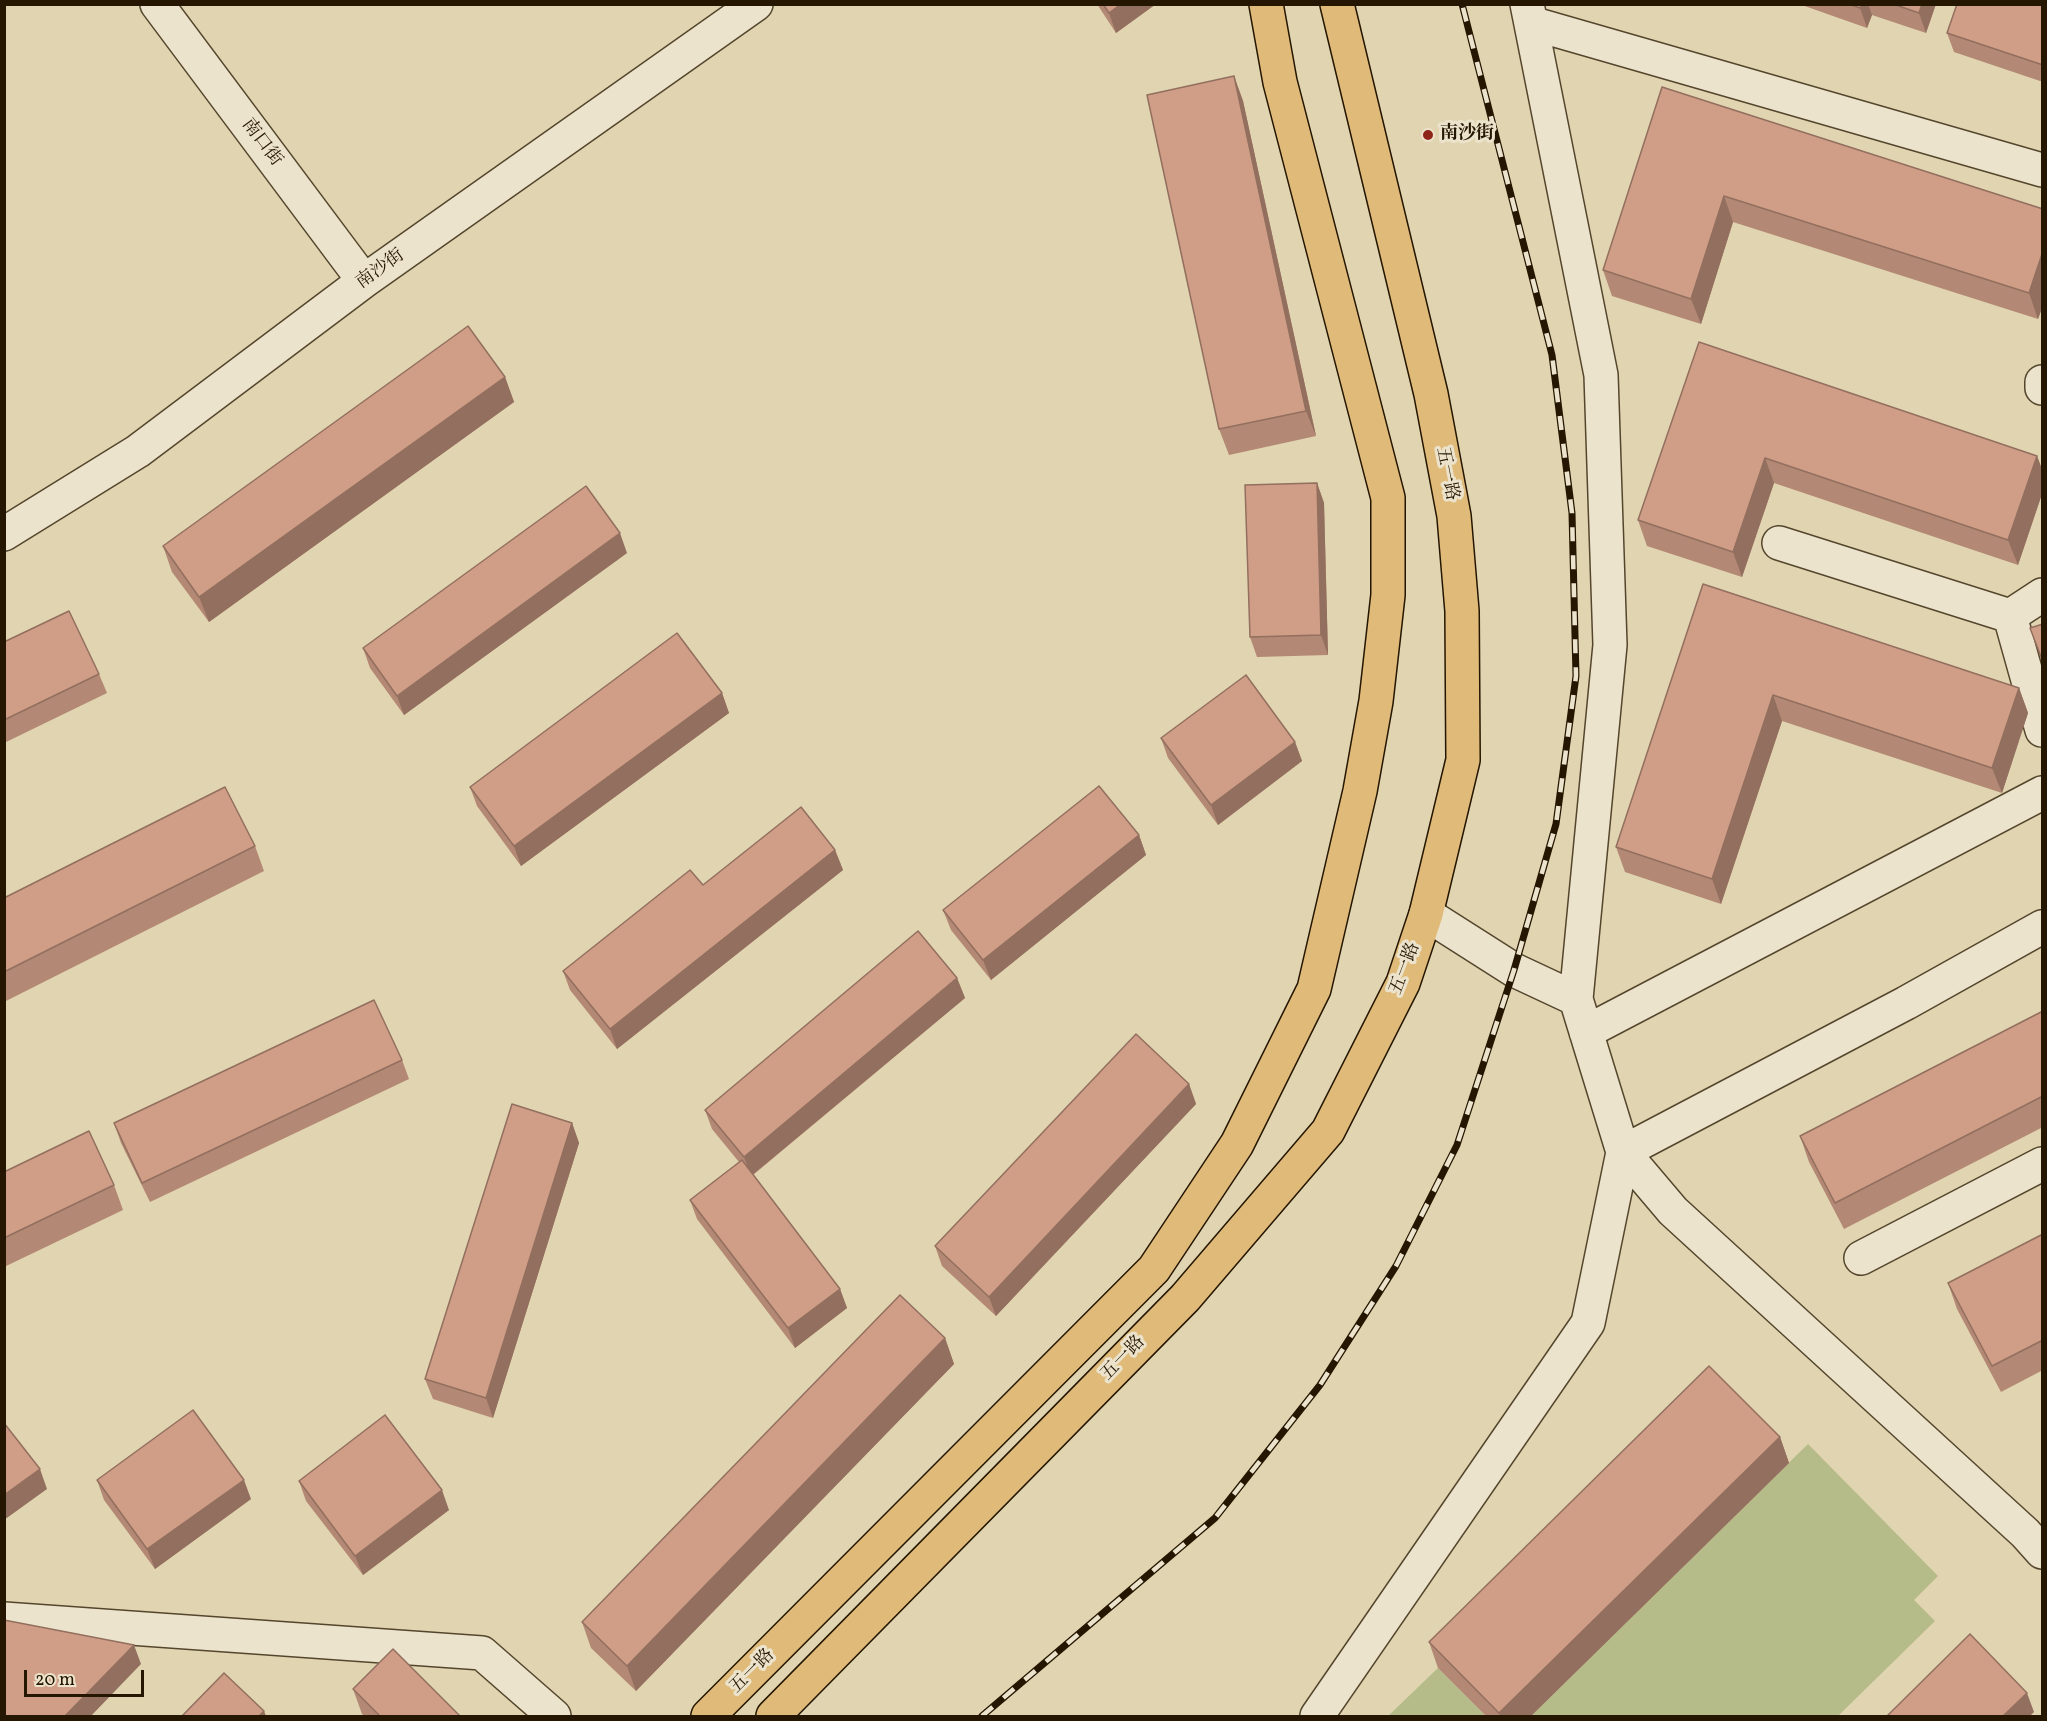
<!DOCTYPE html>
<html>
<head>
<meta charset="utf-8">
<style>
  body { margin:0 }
  #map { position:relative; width:2047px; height:1721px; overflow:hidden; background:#e1d4b0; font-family:Vollkorn,serif }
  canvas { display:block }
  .frame { position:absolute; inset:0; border:6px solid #251601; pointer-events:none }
  .scale { position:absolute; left:24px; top:1670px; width:120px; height:27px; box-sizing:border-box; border:3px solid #251601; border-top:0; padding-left:8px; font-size:18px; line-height:21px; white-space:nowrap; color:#251601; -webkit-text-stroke:4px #ece3cc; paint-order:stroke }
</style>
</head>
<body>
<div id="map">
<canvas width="2047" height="1721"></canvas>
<div class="frame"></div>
<div class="scale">20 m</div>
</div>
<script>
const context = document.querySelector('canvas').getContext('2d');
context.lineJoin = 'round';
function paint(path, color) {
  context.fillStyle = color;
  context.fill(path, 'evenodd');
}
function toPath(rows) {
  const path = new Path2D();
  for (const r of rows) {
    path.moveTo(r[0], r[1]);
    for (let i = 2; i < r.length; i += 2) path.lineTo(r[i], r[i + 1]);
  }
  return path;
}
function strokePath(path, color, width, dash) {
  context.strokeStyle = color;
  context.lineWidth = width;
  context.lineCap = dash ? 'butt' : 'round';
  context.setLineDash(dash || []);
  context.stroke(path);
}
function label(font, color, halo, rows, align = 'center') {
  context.font = font + ' Vollkorn,"Noto Serif SC",serif';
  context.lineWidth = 6;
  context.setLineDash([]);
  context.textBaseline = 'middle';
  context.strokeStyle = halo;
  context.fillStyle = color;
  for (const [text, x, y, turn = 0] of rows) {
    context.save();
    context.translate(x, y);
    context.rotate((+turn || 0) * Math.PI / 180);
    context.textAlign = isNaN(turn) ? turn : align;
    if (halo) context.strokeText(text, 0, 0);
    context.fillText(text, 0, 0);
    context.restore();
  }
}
paint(toPath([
  [1808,1444,1938,1576,1914,1600,1935,1621,1838,1716,1531,1716],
  [1438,1668,1486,1716,1388,1716]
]), '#b6bc89');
const minor = toPath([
  [157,4,364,281],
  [1527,4,1601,375,1610,645,1576,999],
  [1531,23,2042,170],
  [2042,382,2042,388],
  [4,534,138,451,364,281,756,4],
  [1779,543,2010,616],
  [2042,595,2010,616,2042,730],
  [1426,914,1514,970,1576,999,1623,1152,1673,1211,2025,1533,2042,1552],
  [1586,1032,2042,793],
  [1861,1258,2042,1164],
  [4,1619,482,1653,554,1716],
  [1317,1716,1588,1323,1623,1152,1906,1003,2042,927]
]);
const major = toPath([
  [708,1716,1154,1269,1237,1144,1314,989,1360,791,1376,701,1388,595,1388,498,1280,82,1266,4],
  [773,1716,1185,1298,1328,1131,1403,983,1426,914,1463,760,1462,611,1454,516,1431,394,1337,4]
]);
strokePath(minor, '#54462d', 36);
strokePath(major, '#251601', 36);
strokePath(minor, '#ece3cc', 33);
strokePath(major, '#e0ba78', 33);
const rail = toPath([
  [982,1716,1215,1518,1320,1385,1396,1266,1457,1145,1514,970,1556,824,1576,676,1572,513,1552,355,1462,4]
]);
strokePath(rail, '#251601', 7);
strokePath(rail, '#ece3cc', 4.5, [14]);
paint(toPath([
  [1097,4,1156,4,1116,33],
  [1799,4,1936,4,1926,33,1872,15,1867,28],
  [2043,4,2043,82,1954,52,1947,33],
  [1234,76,1243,101,1316,436,1229,455,1219,429],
  [1662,87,2043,209,2043,305,2038,319,1733,222,1701,324,1612,296,1603,270],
  [1699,342,2037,456,2043,472,2043,491,2018,565,1774,483,1742,577,1647,546,1638,520],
  [505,377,514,402,209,622,172,572,163,546],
  [1317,483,1324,503,1328,655,1257,657,1250,637],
  [627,553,404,715,370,668,363,648],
  [1703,584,2019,688,2028,713,2002,793,1782,721,1721,904,1625,872,1616,847],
  [4,642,99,674,107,693,4,743],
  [722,693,729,713,521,866,477,806,470,787],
  [1161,738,1295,742,1302,761,1218,825,1168,758],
  [1139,835,1146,855,991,980,951,930,943,910],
  [255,846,264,871,4,1002,4,898],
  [835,850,843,870,617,1049,570,990,563,971,703,885],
  [957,978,965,998,753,1175,840,1289,847,1308,795,1348,697,1219,690,1200,739,1162,712,1129,705,1110],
  [2043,1011,2043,1127,1844,1229,1809,1162,1800,1136],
  [402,1060,409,1079,150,1202,121,1143,114,1123],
  [1189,1084,1196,1104,996,1316,942,1266,935,1246],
  [572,1123,579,1143,493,1418,433,1399,425,1379],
  [4,1172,114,1185,123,1210,4,1267],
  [2043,1234,2043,1370,2001,1392,1957,1309,1948,1283],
  [945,1338,954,1364,636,1691,591,1648,582,1622],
  [1780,1437,1789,1463,1531,1716,1486,1716,1438,1668,1429,1642],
  [97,1480,251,1499,155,1569,104,1500],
  [299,1481,449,1510,363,1575,306,1501],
  [353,1689,460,1716,364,1716,362,1714]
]), '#b38874');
paint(toPath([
  [1121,4,1156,4,1116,33,1109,13],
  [1862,4,1868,4,1872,15,1867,28,1860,8],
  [1922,4,1936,4,1926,33,1919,13],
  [1234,76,1243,101,1316,436,1306,411],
  [1724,196,1733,222,1701,324,1691,299],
  [2043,251,2043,305,2038,319,2029,293],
  [505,377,514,402,209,622,199,597],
  [2037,456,2043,472,2043,491,2018,565,2008,540],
  [1765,458,1774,483,1742,577,1733,552],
  [1317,483,1324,503,1328,655,1321,635],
  [620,533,627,553,404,715,397,696],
  [2019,688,2028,713,2002,793,1992,768],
  [722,693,729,713,521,866,514,846],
  [1773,695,1782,721,1721,904,1712,879],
  [1295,742,1302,761,1218,825,1211,805],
  [1139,835,1146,855,991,980,983,960],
  [835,850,843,870,617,1049,610,1029],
  [957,978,965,998,751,1176,744,1157],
  [1189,1084,1196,1104,996,1316,989,1297],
  [572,1123,579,1143,493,1418,486,1398],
  [840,1289,847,1308,795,1348,788,1328],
  [945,1338,954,1364,636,1691,627,1666],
  [1780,1437,1789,1463,1531,1716,1500,1716,1499,1713],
  [40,1469,47,1489,4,1520,4,1495],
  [244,1480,251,1499,155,1569,147,1549],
  [442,1490,449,1510,363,1575,355,1556],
  [134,1645,141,1664,91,1716,65,1716],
  [2027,1693,2034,1712,2030,1716,2003,1716],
  [264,1711,266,1716,259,1716]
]), '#926f5e');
const building = toPath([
  [1103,4,1121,4,1109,13,1103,4],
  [1849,4,1862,4,1860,8,1849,4],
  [1893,4,1922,4,1919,13,1893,4],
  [1957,4,2043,4,2043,65,1947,33,1957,4],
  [1234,76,1306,411,1219,429,1147,95,1234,76],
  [1662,87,2043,209,2043,251,2029,293,1724,196,1691,299,1603,270,1662,87],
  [468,326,505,377,199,597,163,546,468,326],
  [1699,342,2037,456,2008,540,1765,458,1733,552,1638,520,1699,342],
  [1317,483,1321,635,1250,637,1245,485,1317,483],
  [586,486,620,533,397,696,363,648,586,486],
  [1703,584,2019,688,1992,768,1773,695,1712,879,1616,847,1703,584],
  [69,611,99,674,4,720,4,642,69,611],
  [2043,624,2043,662,2030,628,2043,624],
  [677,633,722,693,514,846,470,787,677,633],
  [1246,675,1295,742,1211,805,1161,738,1246,675],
  [1099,786,1139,835,983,960,943,910,1099,786],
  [225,787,255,846,4,972,4,898,225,787],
  [801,807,835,850,610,1029,563,971,690,870,703,885,801,807],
  [918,931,957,978,744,1157,705,1110,918,931],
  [374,1000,402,1060,142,1183,114,1123,374,1000],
  [2043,1011,2043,1096,1835,1203,1800,1136,2043,1011],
  [1136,1034,1189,1084,989,1297,935,1246,1136,1034],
  [512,1104,572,1123,486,1398,425,1379,512,1104],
  [89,1131,114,1185,4,1238,4,1172,89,1131],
  [742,1160,840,1289,788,1328,690,1200,742,1160],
  [2043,1234,2043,1340,1992,1366,1948,1283,2043,1234],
  [900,1295,945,1338,627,1666,582,1622,900,1295],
  [1709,1366,1780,1437,1499,1713,1429,1642,1709,1366],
  [193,1410,244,1480,147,1549,97,1480,193,1410],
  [385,1415,442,1490,355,1556,299,1481,385,1415],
  [4,1423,40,1469,4,1495,4,1423],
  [4,1620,134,1645,65,1716,4,1716,4,1620],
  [1970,1634,2027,1693,2003,1716,1887,1716,1970,1634],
  [393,1649,460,1716,380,1716,353,1689,393,1649],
  [224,1673,264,1711,259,1716,182,1716,224,1673]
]);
paint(building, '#d09e87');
strokePath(building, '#926f5e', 1.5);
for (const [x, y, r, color] of [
  [1428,135,6,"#8f2418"]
]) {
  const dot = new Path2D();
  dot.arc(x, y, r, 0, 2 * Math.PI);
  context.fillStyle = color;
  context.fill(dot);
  strokePath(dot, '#ece3cc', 2);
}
label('bold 18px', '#251601', '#ece3cc', [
  ["南沙街",1440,135]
], 'left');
label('18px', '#251601', '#ece3cc', [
  ["南口街",261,143,53],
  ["南沙街",381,270,-36],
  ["五一路",1446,474,79],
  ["五一路",1406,969,-69],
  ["五一路",1124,1359,-46],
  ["五一路",753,1672,-45]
]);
</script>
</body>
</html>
